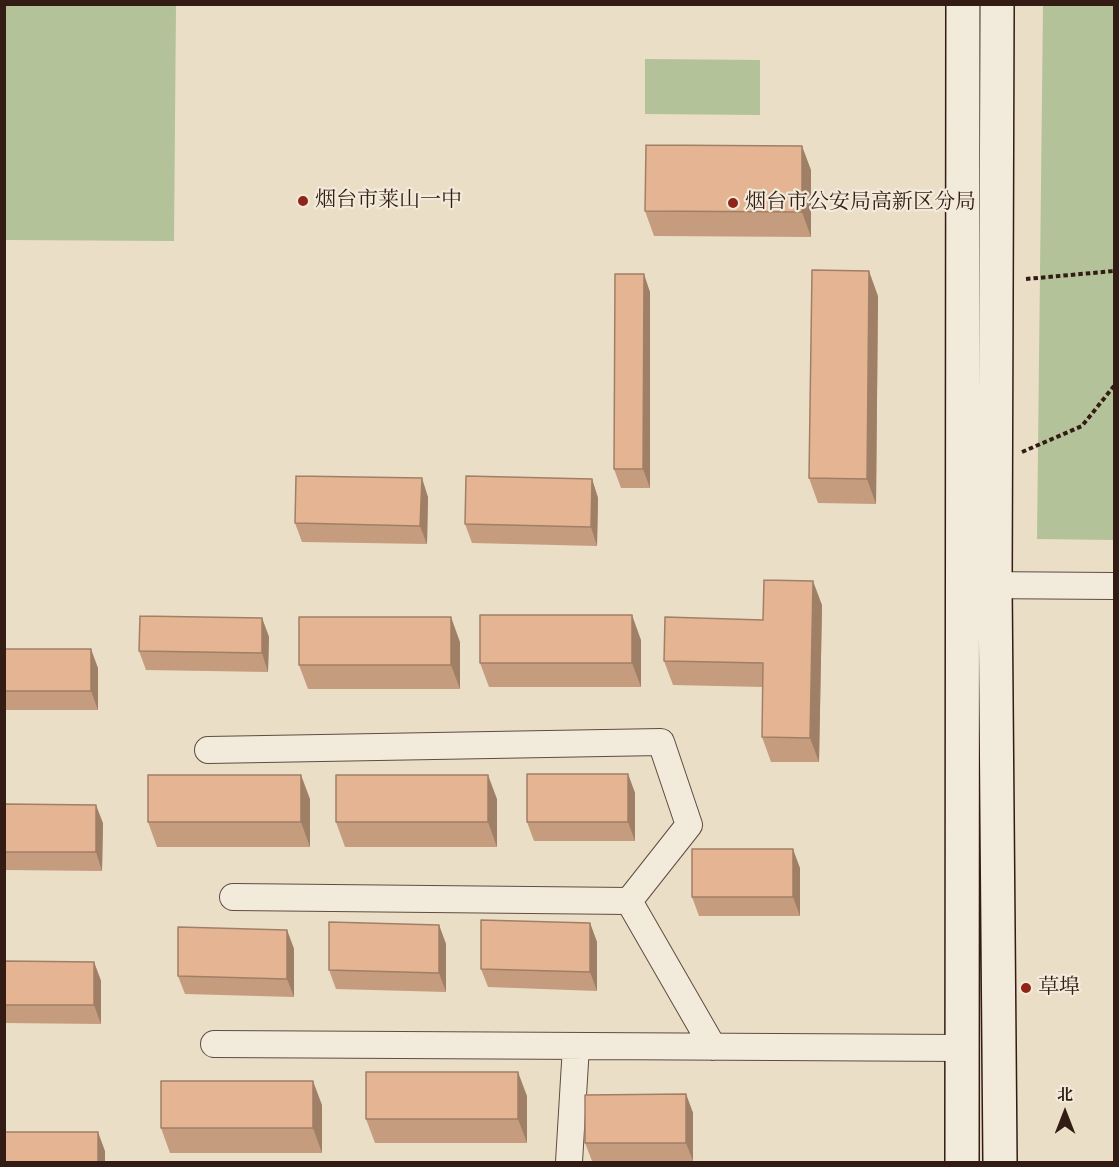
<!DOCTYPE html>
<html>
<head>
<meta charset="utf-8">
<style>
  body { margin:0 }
  #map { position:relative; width:1119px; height:1167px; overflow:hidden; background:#ebdec6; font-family:"IM FELL Double Pica","Noto Serif SC",serif }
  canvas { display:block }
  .frame { position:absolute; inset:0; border:6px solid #321c14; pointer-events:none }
  .north { position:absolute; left:1035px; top:1083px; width:60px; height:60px; -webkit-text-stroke:4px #f2eada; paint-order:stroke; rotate:0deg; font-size:16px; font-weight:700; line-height:24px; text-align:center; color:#321c14 }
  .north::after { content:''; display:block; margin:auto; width:21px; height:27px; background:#321c14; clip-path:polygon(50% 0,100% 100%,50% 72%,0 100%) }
</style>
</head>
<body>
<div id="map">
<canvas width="1119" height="1167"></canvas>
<div class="frame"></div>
<div class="north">北</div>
</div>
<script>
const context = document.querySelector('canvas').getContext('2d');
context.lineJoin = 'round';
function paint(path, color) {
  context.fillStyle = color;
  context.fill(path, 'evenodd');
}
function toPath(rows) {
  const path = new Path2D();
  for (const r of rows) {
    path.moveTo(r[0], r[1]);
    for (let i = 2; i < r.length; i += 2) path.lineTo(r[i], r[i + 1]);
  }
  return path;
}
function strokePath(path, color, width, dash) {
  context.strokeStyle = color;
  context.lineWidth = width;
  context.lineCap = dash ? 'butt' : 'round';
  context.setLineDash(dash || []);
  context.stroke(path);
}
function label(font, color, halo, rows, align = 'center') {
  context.font = font + ' "IM FELL Double Pica","Noto Serif SC",serif';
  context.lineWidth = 4.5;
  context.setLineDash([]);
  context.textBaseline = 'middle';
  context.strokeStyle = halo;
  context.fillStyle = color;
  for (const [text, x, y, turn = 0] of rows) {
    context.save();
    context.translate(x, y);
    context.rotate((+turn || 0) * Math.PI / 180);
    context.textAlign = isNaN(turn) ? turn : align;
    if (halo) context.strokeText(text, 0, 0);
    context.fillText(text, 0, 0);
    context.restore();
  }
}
paint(toPath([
  [5,4,176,5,174,241,5,240],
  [1043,5,1114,5,1114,540,1037,539],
  [645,59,760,60,760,115,645,114]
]), '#b3c298');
const street = toPath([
  [978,585,1114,586],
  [208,750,661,742,689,825,629,901,713,1047],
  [233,897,629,901],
  [214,1044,962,1048],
  [569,1162,576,1046]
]);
const secondary = toPath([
  [997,4,995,585,1000,1162],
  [962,1162,963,4]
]);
strokePath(street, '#604c40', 28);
strokePath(secondary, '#321c14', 36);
strokePath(toPath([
  [1026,279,1114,271],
  [1022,452,1082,426,1114,386]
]), '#321c14', 4, [4.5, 3]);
strokePath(street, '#f2eada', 26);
strokePath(secondary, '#f2eada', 33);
paint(toPath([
  [811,170,811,237,654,236,645,211],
  [650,292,650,488,621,488,614,469],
  [878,296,876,504,818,503,809,478],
  [592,479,598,498,597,546,472,543,465,524],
  [428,497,427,544,302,542,295,523],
  [822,605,819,762,771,762,762,737,763,687,673,685,664,661,763,620],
  [262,618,269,637,268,672,146,670,139,651],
  [641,640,641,687,489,687,480,663],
  [460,642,460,689,308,689,299,665],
  [4,649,98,668,98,710,4,710],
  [628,774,635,793,635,841,534,841,527,822],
  [310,799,310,847,157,847,148,822],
  [497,799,497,847,345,847,336,822],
  [4,804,103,823,102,871,4,870],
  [800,868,800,916,699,916,692,897],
  [590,923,597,942,597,991,488,987,481,969],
  [439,925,446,944,446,992,336,989,329,970],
  [287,930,294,949,294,997,185,994,178,976],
  [4,961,94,962,101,981,101,1024,4,1023],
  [686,1094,693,1113,693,1161,592,1161,585,1143],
  [527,1096,527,1143,375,1143,366,1119],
  [322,1105,322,1153,170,1153,161,1128]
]), '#c59c7e');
paint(toPath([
  [802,146,811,170,811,237,802,212],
  [869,271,878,296,876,504,867,479],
  [644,274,650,292,650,488,643,469],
  [422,478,428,497,427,544,420,526],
  [592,479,598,498,597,546,591,527],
  [813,581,822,605,819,762,810,738],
  [632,615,641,640,641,687,632,663],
  [451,617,460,642,460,689,451,665],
  [262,618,269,637,268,672,262,653],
  [91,649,98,668,98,710,91,691],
  [628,774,635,793,635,841,628,822],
  [301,775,310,799,310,847,301,822],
  [488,775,497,799,497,847,488,822],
  [96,805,103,823,102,871,96,852],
  [793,849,800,868,800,916,793,897],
  [590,923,597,942,597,991,590,972],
  [439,925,446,944,446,992,439,973],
  [287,930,294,949,294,997,287,979],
  [94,962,101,981,101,1024,94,1005],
  [518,1072,527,1096,527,1143,518,1119],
  [313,1081,322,1105,322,1153,313,1128],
  [686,1094,693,1113,693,1161,686,1143],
  [98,1132,105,1151,105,1162,98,1162]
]), '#a07f67');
const building = toPath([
  [646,145,802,146,802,212,645,211,646,145],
  [812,270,869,271,867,479,809,478,812,270],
  [615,274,644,274,643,469,614,469,615,274],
  [296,476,422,478,420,526,295,523,296,476],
  [466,476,592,479,591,527,465,524,466,476],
  [764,580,813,581,810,738,762,737,763,663,664,661,665,617,763,620,764,580],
  [480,615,632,615,632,663,480,663,480,615],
  [140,616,262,618,262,653,139,651,140,616],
  [299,617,451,617,451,665,299,665,299,617],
  [4,649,91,649,91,691,4,691,4,649],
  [527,774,628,774,628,822,527,822,527,774],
  [148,775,301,775,301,822,148,822,148,775],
  [336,775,488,775,488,822,336,822,336,775],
  [4,804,96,805,96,852,4,852,4,804],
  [692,849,793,849,793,897,692,897,692,849],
  [481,920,590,923,590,972,481,969,481,920],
  [329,922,439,925,439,973,329,970,329,922],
  [178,927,287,930,287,979,178,976,178,927],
  [4,961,94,962,94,1005,4,1005,4,961],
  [366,1072,518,1072,518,1119,366,1119,366,1072],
  [161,1081,313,1081,313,1128,161,1128,161,1081],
  [686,1094,686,1143,585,1143,585,1095,686,1094],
  [4,1132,98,1132,98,1162,4,1162,4,1132]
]);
paint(building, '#e5b593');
strokePath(building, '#a07f67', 1.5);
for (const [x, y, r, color] of [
  [303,201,6,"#8f2418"],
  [733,203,6,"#8f2418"],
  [1026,988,6,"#8f2418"]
]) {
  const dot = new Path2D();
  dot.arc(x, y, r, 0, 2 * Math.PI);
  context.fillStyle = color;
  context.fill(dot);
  strokePath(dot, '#f2eada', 2);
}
label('21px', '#321c14', '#f2eada', [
  ["烟台市莱山一中",315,201],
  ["烟台市公安局高新区分局",745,203],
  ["草埠",1038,988]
], 'left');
</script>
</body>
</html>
